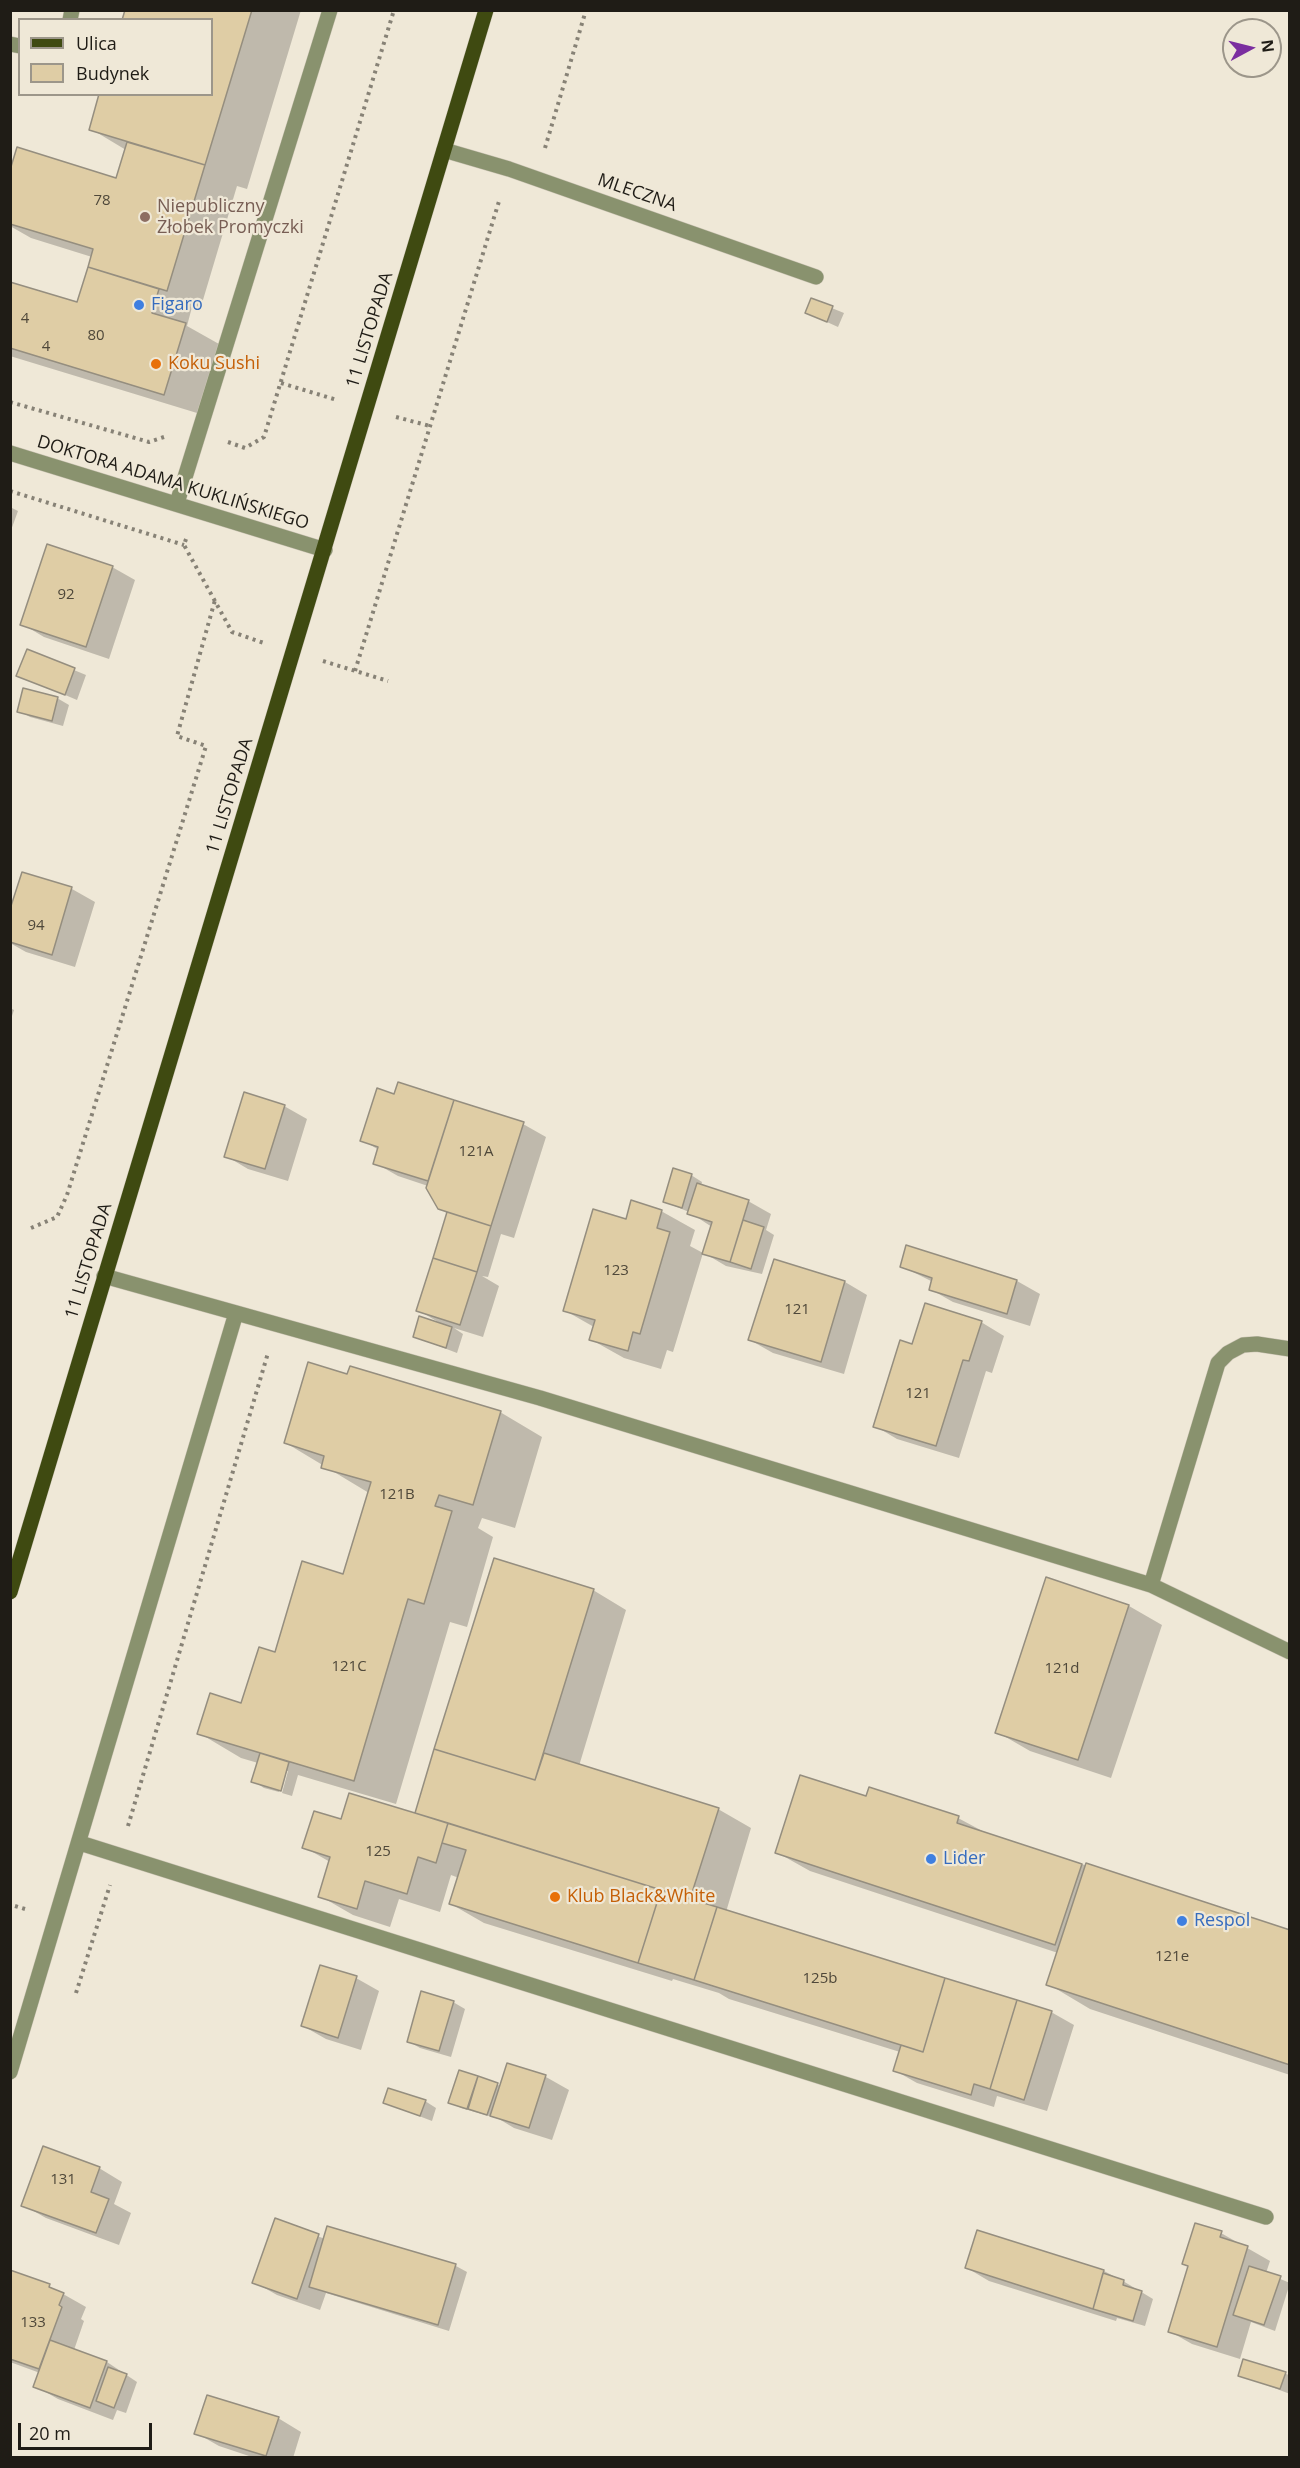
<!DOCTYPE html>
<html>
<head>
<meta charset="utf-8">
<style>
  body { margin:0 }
  #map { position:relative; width:1300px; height:2468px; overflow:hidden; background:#efe8d7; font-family:"Open Sans",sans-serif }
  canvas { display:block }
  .frame { position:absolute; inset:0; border:12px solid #1f1c16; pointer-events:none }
  .legend { position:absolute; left:18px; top:18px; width:195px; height:78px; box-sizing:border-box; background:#efe8d7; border:2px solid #9c968a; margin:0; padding:8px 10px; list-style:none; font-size:18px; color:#1f1c16 }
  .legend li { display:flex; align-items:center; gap:12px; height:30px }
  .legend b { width:30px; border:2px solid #9c968a }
  .north { position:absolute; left:1222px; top:18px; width:60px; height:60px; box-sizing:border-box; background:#efe8d7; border:2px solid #9c968a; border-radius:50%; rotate:83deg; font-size:16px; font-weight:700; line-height:24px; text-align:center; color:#1f1c16 }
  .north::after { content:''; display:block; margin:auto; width:21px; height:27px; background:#7b2ea0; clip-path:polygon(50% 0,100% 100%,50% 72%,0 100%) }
  .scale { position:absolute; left:18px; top:2423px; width:134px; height:27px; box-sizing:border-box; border:3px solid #1f1c16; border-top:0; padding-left:8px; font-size:18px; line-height:21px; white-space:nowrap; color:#1f1c16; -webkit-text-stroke:4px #efe8d7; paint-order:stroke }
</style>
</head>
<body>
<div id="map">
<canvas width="1300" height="2468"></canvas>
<div class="frame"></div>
<ul class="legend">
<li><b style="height:8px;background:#3f4a11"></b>Ulica</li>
<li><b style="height:16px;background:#dfcda5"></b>Budynek</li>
</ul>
<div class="north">N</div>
<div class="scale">20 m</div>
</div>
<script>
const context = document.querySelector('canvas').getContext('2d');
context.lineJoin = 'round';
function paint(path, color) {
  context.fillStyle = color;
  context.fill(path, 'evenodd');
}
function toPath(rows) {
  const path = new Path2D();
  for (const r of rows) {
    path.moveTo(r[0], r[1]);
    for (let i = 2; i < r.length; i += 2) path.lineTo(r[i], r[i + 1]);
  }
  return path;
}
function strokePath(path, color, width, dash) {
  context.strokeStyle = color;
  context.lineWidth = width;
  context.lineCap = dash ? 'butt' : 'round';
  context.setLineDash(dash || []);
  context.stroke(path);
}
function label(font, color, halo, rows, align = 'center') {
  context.font = font + ' "Open Sans",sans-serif';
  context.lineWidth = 4.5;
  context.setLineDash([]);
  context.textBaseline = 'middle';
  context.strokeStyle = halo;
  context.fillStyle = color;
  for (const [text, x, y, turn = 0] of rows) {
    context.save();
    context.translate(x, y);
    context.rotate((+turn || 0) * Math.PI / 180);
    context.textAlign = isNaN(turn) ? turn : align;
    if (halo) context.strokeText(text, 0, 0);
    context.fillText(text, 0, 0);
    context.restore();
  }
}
paint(toPath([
  [126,10,301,10,247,189,237,186,200,310,192,307,187,326,219,344,197,413,10,356,10,283,78,304,92,257,31,238,10,226,10,175,117,180,126,150,91,129,212,94,212,20],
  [812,300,844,313,838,327,807,313],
  [10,507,18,511,10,533],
  [112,567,135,580,109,659,44,637,22,624],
  [28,651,86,675,77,700,18,675],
  [57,698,69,705,63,726,30,717,19,711],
  [23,874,72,889,95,902,75,967,26,952,10,943,10,915],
  [10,1008,14,1010,10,1022],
  [399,1084,523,1124,546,1137,514,1238,501,1234,488,1277,482,1276,499,1286,483,1337,454,1328,463,1334,457,1353,415,1337,438,1322,418,1310,448,1214,439,1208,428,1186,398,1176,375,1163,379,1150,362,1140,395,1096],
  [284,1106,307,1119,288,1181,248,1169,226,1156],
  [691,1175,702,1182,701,1186,748,1201,771,1214,766,1230,774,1235,762,1274,726,1266,704,1253,712,1227,689,1212,665,1202],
  [661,1211,695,1230,690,1246,703,1253,673,1352,667,1350,661,1369,624,1358,590,1339,594,1327,564,1310,627,1221],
  [907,1247,1017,1281,1040,1294,1030,1326,953,1302,930,1289,933,1282,901,1266],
  [845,1282,867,1295,844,1374,773,1353,750,1340],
  [981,1322,1004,1336,992,1373,986,1371,959,1458,897,1439,875,1426,913,1346],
  [348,1376,500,1412,542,1437,515,1528,482,1518,478,1528,493,1537,467,1627,450,1622,396,1804,298,1775,292,1796,282,1793,288,1771,285,1771,279,1792,264,1788,253,1781,258,1763,241,1758,199,1733,243,1705,276,1653,344,1576,369,1493,286,1443],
  [593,1590,626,1610,579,1766,718,1809,751,1828,726,1912,1051,2012,1074,2025,1047,2111,997,2096,994,2107,917,2083,894,2070,900,2052,729,1999,719,1993,673,1979,672,1981,484,1923,451,1904,459,1878,451,1875,440,1912,399,1899,390,1927,353,1915,320,1896,330,1862,304,1847,342,1821,416,1815],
  [1129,1606,1162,1625,1111,1778,1030,1751,997,1732],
  [867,1798,958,1818,988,1834,1290,1931,1290,2075,1090,2009,1048,1984,1058,1953,810,1871,776,1852],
  [356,1978,379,1991,361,2050,326,2039,303,2026],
  [453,2002,465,2009,451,2057,420,2048,408,2041],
  [508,2064,546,2077,569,2090,552,2140,514,2128,499,2119,461,2108,450,2102,460,2072,501,2086],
  [425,2101,436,2108,432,2121,385,2103],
  [99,2168,122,2182,114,2204,131,2213,119,2245,46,2218,23,2205],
  [276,2220,325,2239,328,2228,456,2266,467,2272,449,2331,326,2293,320,2310,277,2295,254,2282],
  [978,2232,1104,2271,1123,2281,1153,2299,1145,2326,1117,2318,1116,2321,989,2281,967,2268],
  [1221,2233,1270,2261,1266,2273,1290,2283,1275,2331,1251,2322,1240,2359,1192,2344,1169,2331,1189,2267,1184,2264],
  [10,2271,49,2286,86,2307,81,2319,84,2321,74,2350,107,2362,137,2382,126,2413,117,2410,113,2420,58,2399,35,2386,40,2373,10,2362],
  [1285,2373,1290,2376,1290,2394,1240,2375],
  [278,2418,301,2432,293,2458,255,2458,219,2446,196,2433]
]), '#0003');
const building = toPath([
  [125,10,252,10,205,165,89,130,99,94,212,94,212,20,122,20,125,10],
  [127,142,205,165,167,291,88,267,93,249,10,224,10,170,17,147,116,178,127,142],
  [88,267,159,289,152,313,186,323,164,395,10,348,10,282,77,302,88,267],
  [811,298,833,306,827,322,805,313,811,298],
  [47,544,113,566,86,647,20,625,47,544],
  [27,649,75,668,65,695,16,676,27,649],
  [23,688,58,697,52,721,17,712,23,688],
  [22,872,72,887,52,955,10,942,10,909,22,872],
  [398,1082,454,1100,428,1181,373,1164,378,1147,360,1141,377,1088,394,1094,398,1082],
  [244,1092,285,1105,265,1169,224,1157,244,1092],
  [454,1100,524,1122,491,1226,438,1209,426,1188,454,1100],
  [673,1168,692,1174,682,1208,663,1202,673,1168],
  [697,1183,749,1200,730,1262,702,1254,712,1222,687,1214,697,1183],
  [631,1200,662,1210,657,1228,670,1232,640,1334,633,1332,628,1351,589,1340,595,1320,563,1311,593,1209,626,1219,631,1200],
  [447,1212,491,1226,477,1272,433,1258,447,1212],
  [743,1220,764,1227,751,1269,730,1262,743,1220],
  [906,1245,1017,1280,1007,1314,929,1290,932,1278,900,1267,906,1245],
  [433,1258,477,1272,460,1325,416,1311,433,1258],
  [774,1259,845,1281,821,1362,748,1340,774,1259],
  [925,1303,982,1321,969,1361,963,1360,936,1446,873,1427,900,1340,912,1344,925,1303],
  [419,1316,452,1327,446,1348,413,1337,419,1316],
  [308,1362,347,1374,350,1366,501,1411,473,1505,439,1495,435,1506,452,1511,424,1604,408,1599,354,1781,197,1734,210,1693,241,1703,259,1647,275,1652,302,1561,343,1574,371,1482,321,1468,324,1456,284,1443,308,1362],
  [494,1558,594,1589,535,1780,434,1749,494,1558],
  [1046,1577,1129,1605,1078,1760,995,1733,1046,1577],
  [434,1749,535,1780,544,1753,719,1808,690,1899,415,1813,434,1749],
  [260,1753,289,1762,281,1791,251,1782,260,1753],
  [800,1775,866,1796,869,1787,959,1816,957,1823,1082,1864,1055,1945,775,1853,800,1775],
  [349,1793,448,1823,436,1863,418,1857,407,1894,365,1881,357,1909,318,1897,330,1857,302,1848,314,1811,341,1819,349,1793],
  [448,1823,661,1890,638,1963,449,1904,466,1850,442,1843,448,1823],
  [1086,1863,1290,1930,1290,2065,1046,1985,1086,1863],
  [661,1890,717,1907,694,1980,638,1963,661,1890],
  [717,1907,945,1978,923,2052,694,1980,717,1907],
  [320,1965,357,1976,338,2038,301,2026,320,1965],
  [945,1978,1017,2000,990,2089,974,2084,971,2095,893,2071,901,2045,923,2052,945,1978],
  [421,1991,454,2001,439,2051,407,2042,421,1991],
  [1017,2000,1052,2011,1024,2100,990,2089,1017,2000],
  [507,2063,546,2075,529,2128,490,2116,507,2063],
  [459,2070,478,2076,467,2109,448,2103,459,2070],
  [478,2076,498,2083,487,2115,468,2109,478,2076],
  [388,2088,426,2100,420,2116,383,2103,388,2088],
  [43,2146,100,2167,91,2192,109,2199,96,2233,21,2206,43,2146],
  [275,2218,319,2234,297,2299,252,2283,275,2218],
  [1195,2223,1222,2231,1220,2237,1248,2246,1217,2347,1168,2332,1188,2266,1182,2264,1195,2223],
  [327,2226,456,2264,438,2325,309,2287,327,2226],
  [977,2230,1104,2270,1093,2309,965,2268,977,2230],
  [1249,2266,1281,2276,1264,2325,1233,2315,1249,2266],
  [10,2270,50,2284,49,2287,64,2293,59,2305,62,2307,39,2369,10,2359,10,2270],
  [1103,2273,1124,2280,1123,2285,1142,2291,1133,2321,1093,2309,1103,2273],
  [50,2340,107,2361,90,2408,33,2387,50,2340],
  [1243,2359,1286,2372,1280,2389,1238,2376,1243,2359],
  [108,2367,127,2374,114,2408,96,2401,108,2367],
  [207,2395,279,2417,266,2456,194,2434,207,2395]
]);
paint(building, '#dfcda5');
strokePath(building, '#958e7f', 1.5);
const minor = toPath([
  [70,20,72,10],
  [10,44,20,46],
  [444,150,509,169,816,277],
  [10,453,325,550],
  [177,503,330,10],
  [104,1276,540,1398,1151,1585,1290,1652],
  [1151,1585,1218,1363,1228,1353,1243,1345,1257,1344,1290,1349],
  [80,1843,1266,2217],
  [10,2072,236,1313]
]);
const major = toPath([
  [10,1592,486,10]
]);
strokePath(minor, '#cac3b4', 16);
strokePath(major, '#cac3b4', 16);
strokePath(toPath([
  [545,148,586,10],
  [281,383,337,400],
  [10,402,149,442,164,437],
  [396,417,430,426],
  [228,442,245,448,264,437,394,10],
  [10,491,184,545],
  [186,539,184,545,232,632,264,643],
  [323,661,388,681],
  [355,671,500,198],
  [31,1228,57,1217,67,1195,206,746,177,736,215,600],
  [128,1826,268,1353],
  [15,1906,25,1909],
  [76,1993,110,1885]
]), '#878276', 4, [3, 4.5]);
strokePath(minor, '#89926e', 15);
strokePath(major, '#3f4a11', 15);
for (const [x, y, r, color] of [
  [145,217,6,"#8d6e63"],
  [139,305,6,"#3f7fe0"],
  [156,364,6,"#e8710a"],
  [931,1859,6,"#3f7fe0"],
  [555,1897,6,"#e8710a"],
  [1182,1921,6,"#3f7fe0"]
]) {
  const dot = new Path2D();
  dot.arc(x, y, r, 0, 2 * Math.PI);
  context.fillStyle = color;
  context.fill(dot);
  strokePath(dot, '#efe8d7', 2);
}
label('15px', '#4f483a', null, [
  ["78",102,201],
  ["4",25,319],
  ["80",96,336],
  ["4",46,347],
  ["92",66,595],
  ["94",36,926],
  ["121A",476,1152],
  ["123",616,1271],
  ["121",797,1310],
  ["121",918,1394],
  ["121B",397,1495],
  ["121C",349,1667],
  ["121d",1062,1669],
  ["125",378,1852],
  ["121e",1172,1957],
  ["125b",820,1979],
  ["131",63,2180],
  ["133",33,2323]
]);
label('18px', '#1f1c16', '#efe8d7', [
  ["MLECZNA",637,193,19],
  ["11 LISTOPADA",370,330,-73],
  ["DOKTORA ADAMA KUKLIŃSKIEGO",173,483,17],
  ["11 LISTOPADA",230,796,-73],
  ["11 LISTOPADA",89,1261,-73]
]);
label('18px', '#785e54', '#efe8d7', [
  ["Niepubliczny",157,207],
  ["Żłobek Promyczki",157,228]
], 'left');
label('18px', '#366cbe', '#efe8d7', [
  ["Figaro",151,305],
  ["Lider",943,1859],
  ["Respol",1194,1921]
], 'left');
label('18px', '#c56008', '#efe8d7', [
  ["Koku Sushi",168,364],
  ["Klub Black&White",567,1897]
], 'left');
</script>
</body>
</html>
